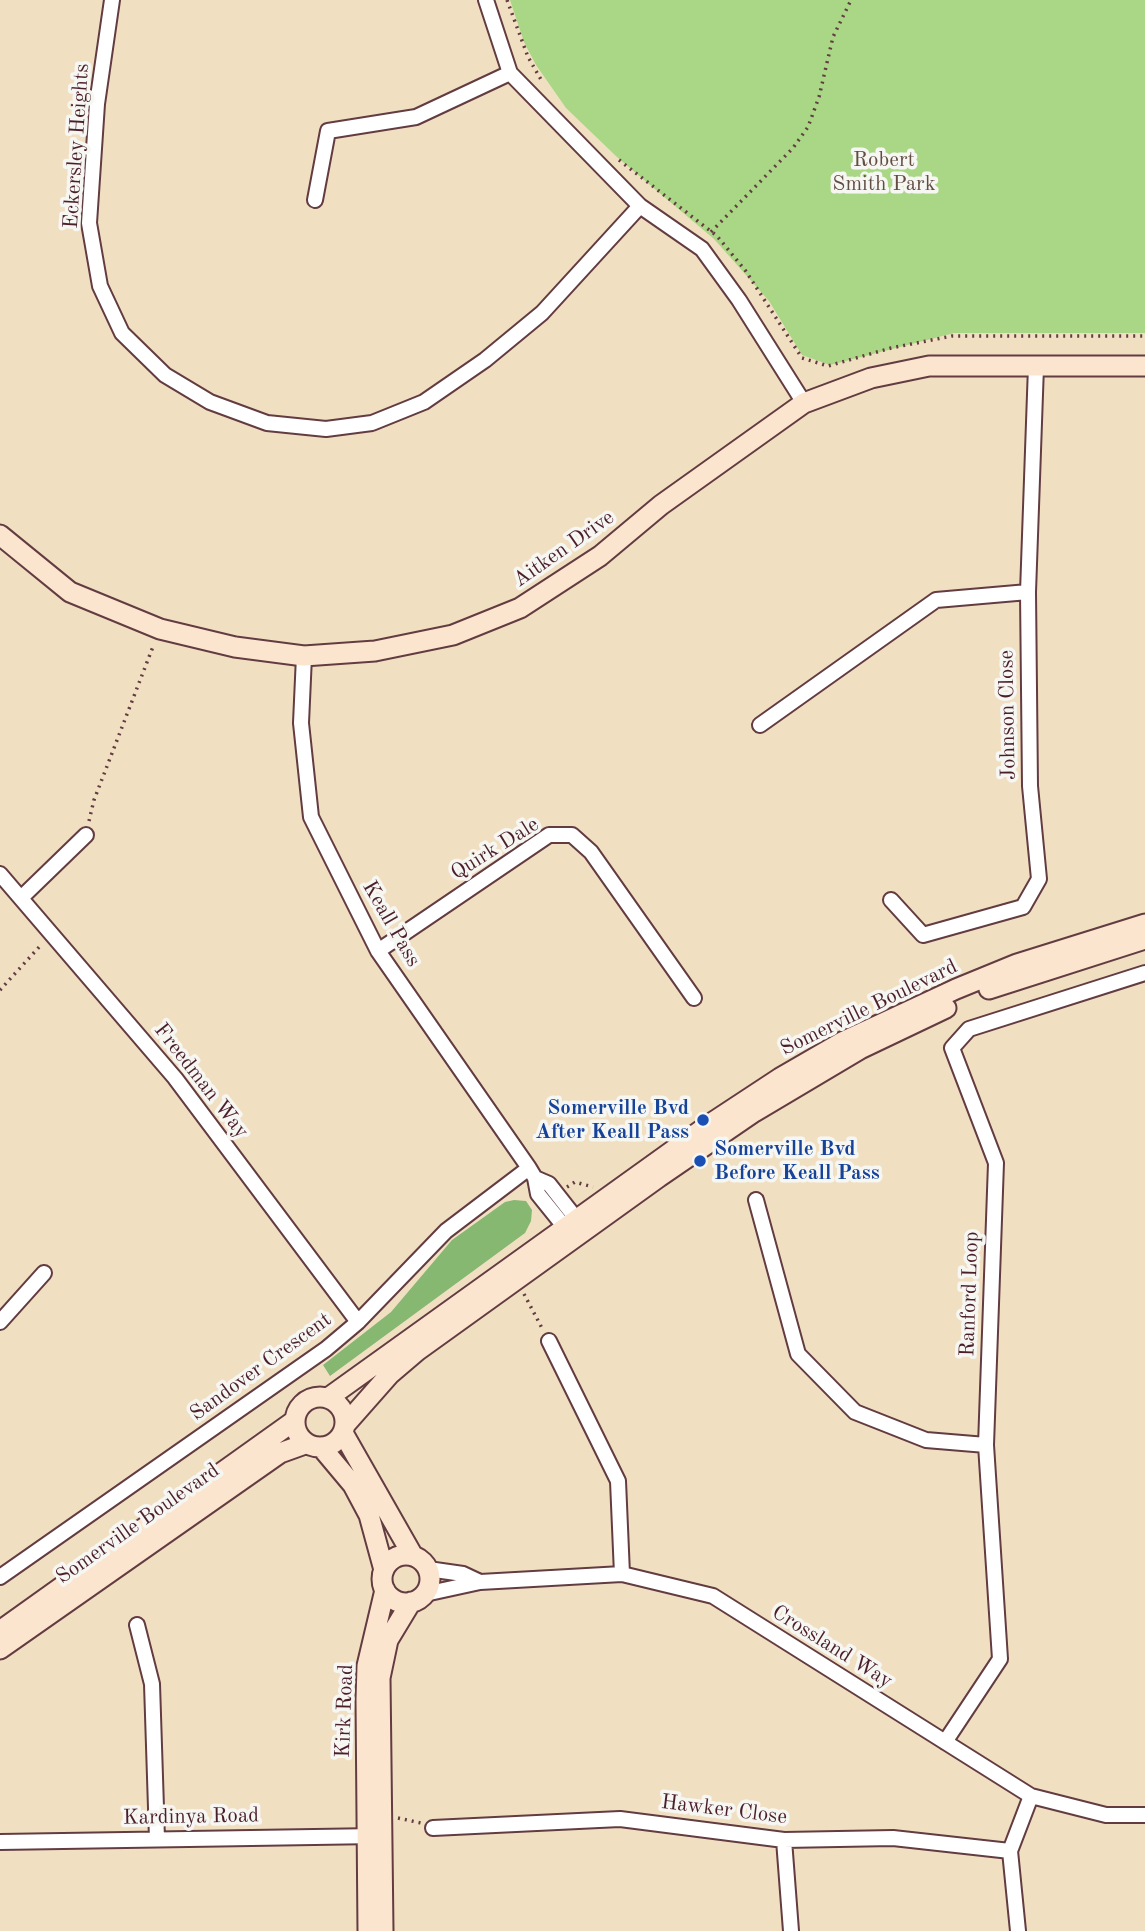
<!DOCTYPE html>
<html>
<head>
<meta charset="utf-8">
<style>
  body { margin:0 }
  canvas { display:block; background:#f1dfc2 }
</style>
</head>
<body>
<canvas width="1145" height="1931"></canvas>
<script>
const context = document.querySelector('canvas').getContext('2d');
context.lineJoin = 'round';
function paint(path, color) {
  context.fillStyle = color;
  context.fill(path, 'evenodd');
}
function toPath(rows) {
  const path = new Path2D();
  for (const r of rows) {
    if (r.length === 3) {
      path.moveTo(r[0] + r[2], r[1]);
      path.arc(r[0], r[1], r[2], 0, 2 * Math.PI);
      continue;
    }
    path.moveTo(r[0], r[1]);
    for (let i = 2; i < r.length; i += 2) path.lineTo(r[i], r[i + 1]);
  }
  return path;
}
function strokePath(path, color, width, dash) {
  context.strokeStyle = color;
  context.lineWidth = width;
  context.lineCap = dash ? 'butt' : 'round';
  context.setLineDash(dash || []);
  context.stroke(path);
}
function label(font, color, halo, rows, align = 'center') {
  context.font = font + ' "Old Standard TT",serif';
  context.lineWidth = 7;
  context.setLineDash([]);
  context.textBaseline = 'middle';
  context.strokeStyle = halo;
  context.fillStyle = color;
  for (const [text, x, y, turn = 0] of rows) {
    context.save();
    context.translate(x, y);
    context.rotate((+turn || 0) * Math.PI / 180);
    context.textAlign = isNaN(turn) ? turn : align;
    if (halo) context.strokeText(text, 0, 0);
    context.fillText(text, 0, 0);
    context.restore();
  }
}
paint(toPath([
  [510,0,1145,0,1145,333,954,333,830,365,802,355,769,301,714,239,617,157,566,108,536,65,524,42]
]), '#a9d785');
paint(toPath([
  [514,1200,526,1201,532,1210,531,1221,525,1233,330,1376,323,1365,391,1312,452,1240,505,1202]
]), '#86b872');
const street = toPath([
  [112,0,97,104,89,223,100,286,122,333,165,375,210,402,267,423,326,429,372,423,424,402,485,360,542,313,640,206],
  [486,0,510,73,640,206,702,249,739,300,804,403],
  [315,200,328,131,416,117,510,73],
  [304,656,301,723,311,817,378,951,529,1168,535,1178,538,1194,571,1235],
  [760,725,936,600,1028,592],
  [0,874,175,1078,358,1322],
  [22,897,86,835],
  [891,900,923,935,1023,907,1039,879,1030,786,1028,592,1036,366],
  [378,951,549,835,572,835,591,852,694,998],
  [535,1178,549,1184,582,1226],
  [756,1200,798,1354,855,1412,926,1440,986,1445],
  [0,1322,44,1273],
  [549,1341,618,1481,622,1574],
  [428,1569,463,1574,480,1582],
  [0,1577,326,1349,358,1322,446,1231,529,1168],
  [425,1594,480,1582,622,1574,713,1596,1031,1796,1106,1815,1145,1815],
  [137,1625,152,1684,157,1839],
  [945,1742,1000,1659,986,1445,996,1163,952,1048,969,1029,1145,973],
  [433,1828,620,1819,784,1840,893,1838,1010,1851],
  [784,1840,791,1931],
  [0,1842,377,1836],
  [1018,1931,1010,1851,1031,1796]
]);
const secondary = toPath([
  [0,535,70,592,160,629,235,647,304,656,375,651,453,635,520,608,600,556,661,505,804,403,871,378,929,366,1145,366],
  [989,989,1145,939],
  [320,1422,25],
  [328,1398,707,1126,780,1078,844,1041,956,989,1017,964,1145,924],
  [345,1425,390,1374,417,1351,659,1177,754,1112,860,1049,946,1008],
  [343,1433,413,1556],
  [322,1448,353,1485,369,1515,384,1570],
  [406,1579,24],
  [0,1631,294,1421],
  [0,1649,280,1453,305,1444],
  [368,1931,366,1699,367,1666,385,1590],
  [383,1931,380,1678,388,1640,411,1602]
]);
strokePath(street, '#633c42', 18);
strokePath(secondary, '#633c42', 23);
strokePath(toPath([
  [507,0,528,57,543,83],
  [619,160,717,236,745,270,802,358,828,366,891,348,952,336,1145,336],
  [711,232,793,148,808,127,819,97,833,37,851,0],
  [89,821,94,800,154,644],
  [0,990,41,945],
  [567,1187,575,1182,593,1187],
  [524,1294,543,1330],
  [398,1818,421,1823]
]), '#633c42', 3.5, [2, 5]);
strokePath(street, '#fff', 14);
strokePath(secondary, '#fce5cf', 19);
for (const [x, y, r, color] of [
  [703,1120,7,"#1a4fb4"],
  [700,1161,7,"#1a4fb4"]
]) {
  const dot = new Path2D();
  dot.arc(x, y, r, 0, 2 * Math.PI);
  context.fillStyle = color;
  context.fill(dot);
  strokePath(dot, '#f6f6f2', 2.5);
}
label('21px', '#4a1f2b', '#f6f6f2', [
  ["Eckersley Heights",77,146,-86],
  ["Aitken Drive",564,549,-35],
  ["Johnson Close",1008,715,-91],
  ["Quirk Dale",495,849,-32],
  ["Keall Pass",391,924,60],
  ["Somerville Boulevard",869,1008,-26],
  ["Freedman Way",201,1081,52],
  ["Ranford Loop",970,1294,-88],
  ["Sandover Crescent",261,1367,-36],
  ["Somerville Boulevard",138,1524,-35],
  ["Crossland Way",832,1647,32],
  ["Kirk Road",345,1711,-88],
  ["Hawker Close",724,1810,7],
  ["Kardinya Road",191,1817,-1]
]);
label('21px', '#624d42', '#f6f6f2', [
  ["Robert",884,160],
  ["Smith Park",884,184]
]);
label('bold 21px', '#164399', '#f6f6f2', [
  ["Somerville Bvd",689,1108],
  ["After Keall Pass",689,1132],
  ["Somerville Bvd",714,1149,"left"],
  ["Before Keall Pass",714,1173,"left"]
], 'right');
</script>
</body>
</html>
